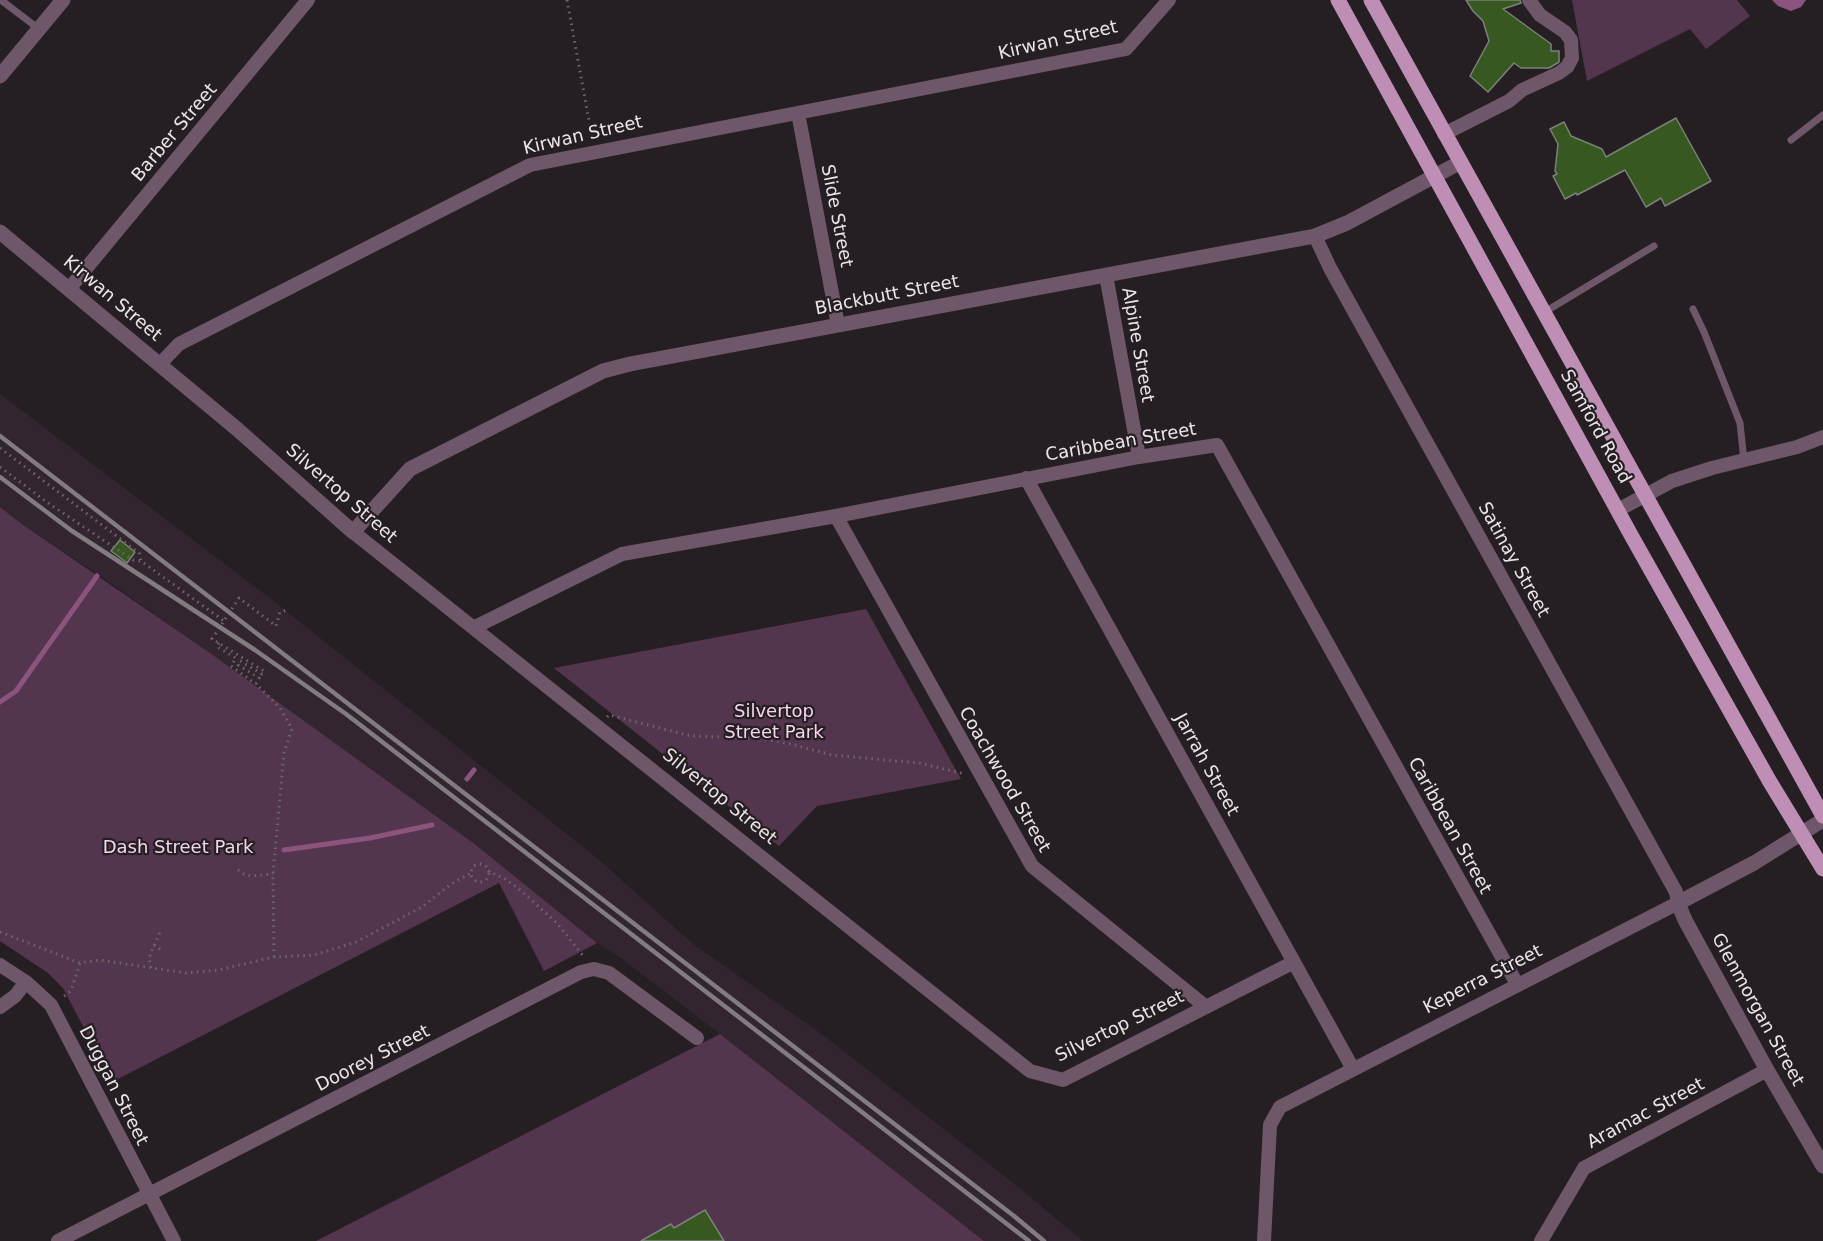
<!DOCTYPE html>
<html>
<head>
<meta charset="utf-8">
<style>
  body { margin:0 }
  canvas { display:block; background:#251e23 }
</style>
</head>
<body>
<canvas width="1823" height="1241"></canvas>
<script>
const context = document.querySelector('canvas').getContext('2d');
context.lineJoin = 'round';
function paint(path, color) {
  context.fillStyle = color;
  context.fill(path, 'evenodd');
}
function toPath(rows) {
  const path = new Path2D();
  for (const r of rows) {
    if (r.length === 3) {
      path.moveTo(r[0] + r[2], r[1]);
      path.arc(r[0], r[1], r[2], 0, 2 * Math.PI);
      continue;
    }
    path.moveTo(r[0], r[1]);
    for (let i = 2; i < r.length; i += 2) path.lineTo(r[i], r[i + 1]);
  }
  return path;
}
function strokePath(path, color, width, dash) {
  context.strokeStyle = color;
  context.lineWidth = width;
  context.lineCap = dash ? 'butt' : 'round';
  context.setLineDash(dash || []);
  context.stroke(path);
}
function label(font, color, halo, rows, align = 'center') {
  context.font = font + ' "DejaVu Sans",sans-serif';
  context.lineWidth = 4.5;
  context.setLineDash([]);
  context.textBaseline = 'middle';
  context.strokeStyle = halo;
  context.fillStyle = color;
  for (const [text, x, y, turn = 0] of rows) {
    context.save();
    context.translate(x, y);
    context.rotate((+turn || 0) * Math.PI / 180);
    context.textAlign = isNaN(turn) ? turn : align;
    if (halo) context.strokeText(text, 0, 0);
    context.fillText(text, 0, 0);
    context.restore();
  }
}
paint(toPath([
  [0,394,271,599,597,858,693,944,819,1032,1012,1182,1083,1241,984,1241,720,1034,621,958,597,943,476,845,112,584,19,522,0,507]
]), '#32252f');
paint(toPath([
  [1572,0,1737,0,1750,16,1706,49,1690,29,1587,81],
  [0,507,19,522,210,653,476,845,597,943,544,971,499,883,112,1082,63,988,48,973,0,941],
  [866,609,961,779,817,806,779,846,554,668],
  [720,1034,984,1241,316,1241]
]), '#53354d');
paint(toPath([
  [1772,0,1806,0,1801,7,1791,11,1778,6]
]), '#8a547f');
strokePath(toPath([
  [0,702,16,691,97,576],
  [467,779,474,770],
  [284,850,370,838,432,825]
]), '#8a547f', 5);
const building = toPath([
  [1466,0,1520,0,1521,3,1503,9,1551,44,1551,51,1559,51,1559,62,1549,68,1521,68,1514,63,1488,92,1470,76,1489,41,1483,21,1473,11,1466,0],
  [1676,118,1711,181,1665,206,1661,198,1646,207,1625,170,1577,195,1576,193,1565,199,1553,176,1557,174,1555,171,1558,144,1550,129,1564,122,1571,136,1602,149,1606,157,1676,118],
  [120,540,135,552,127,563,111,551,120,540],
  [705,1210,724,1241,641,1241,671,1224,674,1228,705,1210]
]);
paint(building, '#375820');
strokePath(building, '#7c8279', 1.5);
strokePath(toPath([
  [567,0,592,137],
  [0,448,139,553,141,561],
  [0,467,48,503,133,560,141,561,224,621],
  [219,643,217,647,236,658,231,666,256,684],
  [607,717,609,715,691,736,756,738,791,744,832,755,919,763,965,774],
  [480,873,9],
  [238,870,244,874,252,876,273,874],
  [488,871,505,879,519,889,557,923,584,957],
  [0,932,80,963,99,960,186,973,218,970,274,957,314,955,356,942,422,907,451,884,471,873],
  [154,945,161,950],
  [274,957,273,874,284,752,292,729,280,708,256,684,259,678,238,665,240,661,262,674,264,671,212,639,239,598,276,626,280,612,287,610],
  [151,968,149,959,151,952,160,932],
  [64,996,71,991,80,963]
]), '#6d676b', 3, [1.5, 4.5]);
strokePath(toPath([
  [1,0,39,29],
  [1791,140,1823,115],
  [1693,309,1704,332,1740,423,1744,461],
  [1543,313,1654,246]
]), '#6f576a', 7);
strokePath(toPath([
  [798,113,838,325],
  [1444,134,1509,101,1522,90,1559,73,1567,67,1572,58,1571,40,1565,32,1540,15,1529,0],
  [1106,275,1139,457],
  [69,289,308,0],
  [160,364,179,344,530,165,1126,49,1169,0],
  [1026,478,1353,1069],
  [1618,510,1672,481,1712,468,1797,447,1823,437],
  [836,516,1032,866,1206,1007],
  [353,532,1030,1071,1063,1080,1294,962],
  [475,627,622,554,836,516,1139,457,1217,445,1517,984],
  [0,965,26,982,51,1005,174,1241],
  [0,1007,15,996,26,982],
  [58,1241,581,972,594,969,609,973,697,1038],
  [1264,1241,1270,1125,1280,1107,1678,903,1676,892,1330,268,1315,236],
  [1541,1241,1584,1168,1767,1070]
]), '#6f576a', 14);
strokePath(toPath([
  [0,76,63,0],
  [0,232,237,429,353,532,410,469,603,371,630,364,1315,236,1347,223,1459,163],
  [1823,820,1754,863,1678,903,1685,920,1767,1070,1823,1166]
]), '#6f576a', 15);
strokePath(toPath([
  [1338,0,1631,535,1770,782,1823,869],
  [1371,0,1823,816]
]), '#bf8eb4', 15);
strokePath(toPath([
  [0,436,1014,1216,1044,1241],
  [0,477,72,531,255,650,346,714,1029,1241]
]), '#827c81', 4.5);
label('18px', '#eae5e9', '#251e23', [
  ["Kirwan Street",1058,41,-13],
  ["Barber Street",175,133,-50],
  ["Kirwan Street",583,136,-13],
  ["Slide Street",836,216,79],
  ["Blackbutt Street",887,296,-11],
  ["Kirwan Street",112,299,40],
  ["Alpine Street",1137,345,80],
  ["Samford Road",1595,427,61],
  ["Caribbean Street",1121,443,-10],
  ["Silvertop Street",341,494,41],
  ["Satinay Street",1513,560,61],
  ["Jarrah Street",1206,765,61],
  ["Coachwood Street",1004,780,60],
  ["Silvertop Street",719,797,39],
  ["Caribbean Street",1449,826,61],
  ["Keperra Street",1483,980,-27],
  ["Glenmorgan Street",1757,1010,61],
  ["Silvertop Street",1120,1027,-26],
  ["Doorey Street",373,1059,-27],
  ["Duggan Street",113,1086,63],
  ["Aramac Street",1646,1114,-28]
]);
label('18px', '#f6d5ee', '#251e23', [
  ["Silvertop",774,712],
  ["Street Park",774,733],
  ["Dash Street Park",178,848]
]);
</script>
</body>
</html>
